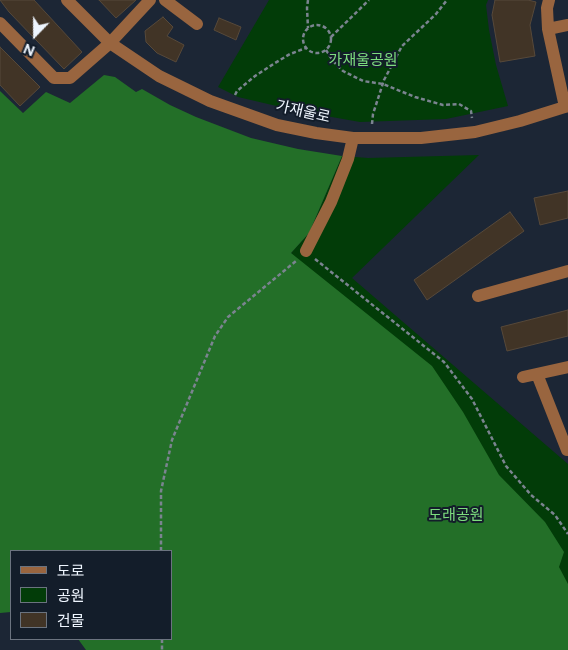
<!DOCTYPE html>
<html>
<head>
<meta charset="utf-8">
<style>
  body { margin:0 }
  #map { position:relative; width:568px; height:650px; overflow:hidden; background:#1c2635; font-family:Figtree,"Noto Sans KR",sans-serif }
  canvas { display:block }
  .legend { position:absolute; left:10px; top:550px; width:162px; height:90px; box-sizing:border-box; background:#131d2a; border:1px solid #6b737f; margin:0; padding:6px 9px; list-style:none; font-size:15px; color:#eef5fe }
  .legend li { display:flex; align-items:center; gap:10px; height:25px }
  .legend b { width:25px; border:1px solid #6b737f }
  .north { position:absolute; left:10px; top:10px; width:50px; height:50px; -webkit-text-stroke:4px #131d2a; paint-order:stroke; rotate:202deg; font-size:14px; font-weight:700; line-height:20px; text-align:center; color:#eef5fe }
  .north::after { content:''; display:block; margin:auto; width:18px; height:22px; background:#eef5fe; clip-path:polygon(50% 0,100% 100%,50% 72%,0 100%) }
</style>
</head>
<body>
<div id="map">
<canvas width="568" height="650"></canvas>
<ul class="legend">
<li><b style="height:6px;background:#99653f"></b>도로</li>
<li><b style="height:14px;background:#023c08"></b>공원</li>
<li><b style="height:14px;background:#413426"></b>건물</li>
</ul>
<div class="north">N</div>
</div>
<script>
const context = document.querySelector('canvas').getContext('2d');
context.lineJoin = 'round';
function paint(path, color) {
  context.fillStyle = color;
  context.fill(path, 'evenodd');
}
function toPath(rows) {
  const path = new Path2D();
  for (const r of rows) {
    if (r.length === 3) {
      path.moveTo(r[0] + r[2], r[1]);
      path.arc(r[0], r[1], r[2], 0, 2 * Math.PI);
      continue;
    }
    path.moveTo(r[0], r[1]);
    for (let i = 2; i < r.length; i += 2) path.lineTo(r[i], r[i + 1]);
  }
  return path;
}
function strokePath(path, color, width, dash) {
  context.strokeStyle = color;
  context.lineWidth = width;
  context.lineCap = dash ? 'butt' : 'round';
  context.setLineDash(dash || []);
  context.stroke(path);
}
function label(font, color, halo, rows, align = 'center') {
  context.font = font + ' Figtree,"Noto Sans KR",sans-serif';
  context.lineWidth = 4;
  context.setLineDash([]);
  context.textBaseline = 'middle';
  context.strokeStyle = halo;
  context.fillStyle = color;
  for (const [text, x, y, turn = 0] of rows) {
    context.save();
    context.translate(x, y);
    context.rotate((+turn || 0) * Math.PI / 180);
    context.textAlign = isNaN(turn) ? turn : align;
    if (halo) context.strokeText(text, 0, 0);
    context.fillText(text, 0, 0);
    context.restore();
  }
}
paint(toPath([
  [269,0,488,0,486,5,489,30,496,65,508,106,446,119,360,122,298,111,238,97,218,87],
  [479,155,352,278,568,464,568,650,291,253,309,233,342,156,368,158]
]), '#023c08');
paint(toPath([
  [104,75,115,77,136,92,142,89,170,105,196,117,251,138,298,149,342,156,309,233,291,253,432,366,463,412,499,475,545,522,564,552,559,567,568,584,568,650,86,650,78,639,171,639,171,551,11,551,11,612,0,613,0,91,23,113,46,92,70,103]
]), '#236f28');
const building = toPath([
  [0,0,34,0,82,52,64,69,9,12,0,0],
  [99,0,136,0,116,18,99,0],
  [495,0,528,0,536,2,530,25,535,56,500,62,492,15,495,0],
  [163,17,173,27,167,36,184,45,176,62,157,53,146,42,145,31,163,17],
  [219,18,241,27,236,40,214,30,219,18],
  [0,47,40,87,20,106,0,85,0,47],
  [568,191,568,218,540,225,534,198,568,191],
  [510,212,524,231,427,300,414,280,510,212],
  [568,310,568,336,507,351,501,327,568,310]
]);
paint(building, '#413426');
strokePath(building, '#57493a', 1);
strokePath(toPath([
  [308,0,307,8,308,28],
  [317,39,14],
  [331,37,369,0],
  [326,50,333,61,343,71,363,81,383,84,415,97,443,105,459,104,471,111,472,118],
  [235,95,237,91,255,76,275,63,290,54,306,48],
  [372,124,373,114,384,80,402,46,436,14,447,0],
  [315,259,444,362,472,399,506,466,531,495,555,515,568,534],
  [161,551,161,491,172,440,215,336,228,317,296,261],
  [162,639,162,650]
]), '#7b8490', 2.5, [4, 2.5]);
strokePath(toPath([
  [67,0,110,43,159,76,210,101,277,125,316,133,353,138,421,138,475,132,520,121,568,106],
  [165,0,197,24],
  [549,0,547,8,548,29,565,107],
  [0,23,54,78,70,78,110,43,150,0],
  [548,29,568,25],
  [306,251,331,202,348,159,353,138],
  [478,296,568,271],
  [537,374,567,450,568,450],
  [523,377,568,367]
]), '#99653f', 12);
label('15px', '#7ddd7e', '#131d2a', [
  ["가재울공원",363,61],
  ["도래공원",456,516]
]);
label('15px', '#eef5fe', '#131d2a', [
  ["가재울로",303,112,13]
]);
</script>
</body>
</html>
